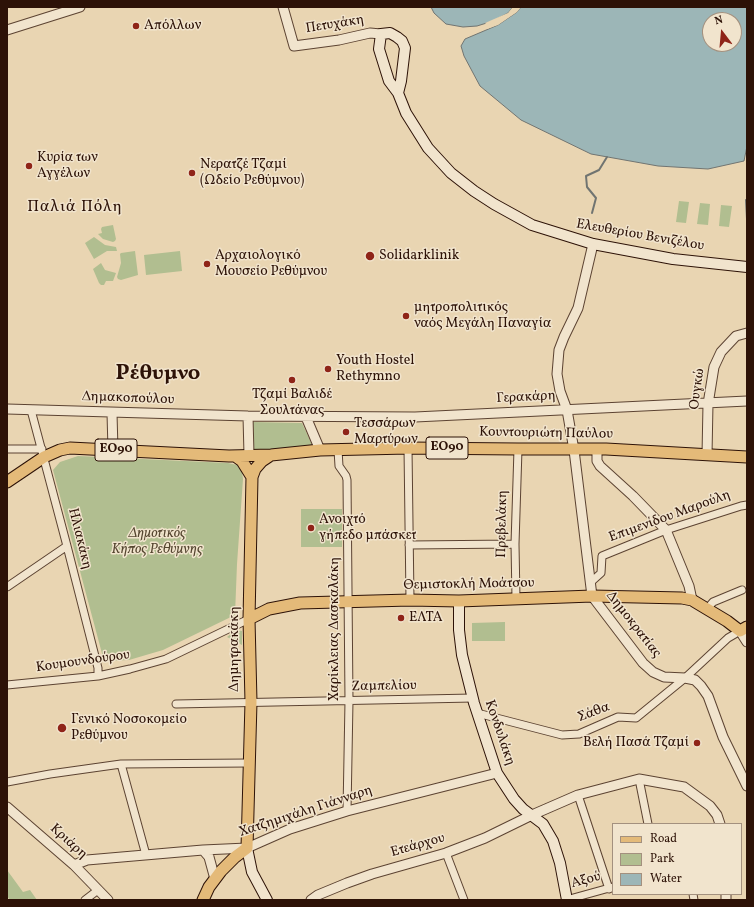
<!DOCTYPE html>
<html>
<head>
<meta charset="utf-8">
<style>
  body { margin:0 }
  #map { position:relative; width:754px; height:907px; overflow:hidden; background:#e9d5b2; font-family:Vollkorn,serif }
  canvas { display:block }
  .frame { position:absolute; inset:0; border:8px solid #2d1207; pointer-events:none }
  .legend { position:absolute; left:612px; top:823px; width:130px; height:72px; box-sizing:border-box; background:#f1e4cd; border:1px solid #a3907e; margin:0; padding:5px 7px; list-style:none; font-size:12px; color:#2d1207 }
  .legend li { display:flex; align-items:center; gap:8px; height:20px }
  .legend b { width:20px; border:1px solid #a3907e }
  .north { position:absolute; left:702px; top:12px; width:40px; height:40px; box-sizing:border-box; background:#f1e4cd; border:1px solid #a3907e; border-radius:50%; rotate:344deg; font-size:11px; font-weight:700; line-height:16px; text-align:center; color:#2d1207 }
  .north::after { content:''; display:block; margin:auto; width:14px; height:18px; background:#8f2418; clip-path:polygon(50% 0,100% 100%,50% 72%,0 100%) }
</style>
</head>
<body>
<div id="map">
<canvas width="754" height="907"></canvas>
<div class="frame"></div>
<ul class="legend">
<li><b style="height:5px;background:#e4ba79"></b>Road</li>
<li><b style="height:11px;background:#b1be90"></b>Park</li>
<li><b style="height:11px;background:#9cb6b7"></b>Water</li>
</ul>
<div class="north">N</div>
</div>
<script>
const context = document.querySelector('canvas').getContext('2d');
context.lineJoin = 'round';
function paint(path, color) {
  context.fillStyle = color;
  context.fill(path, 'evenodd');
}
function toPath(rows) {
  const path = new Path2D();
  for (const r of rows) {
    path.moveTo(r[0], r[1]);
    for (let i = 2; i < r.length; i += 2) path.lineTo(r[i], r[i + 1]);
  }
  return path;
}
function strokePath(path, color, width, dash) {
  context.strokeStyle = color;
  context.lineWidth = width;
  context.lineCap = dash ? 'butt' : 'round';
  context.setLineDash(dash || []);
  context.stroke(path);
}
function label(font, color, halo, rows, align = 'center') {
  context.font = font + ' Vollkorn,serif';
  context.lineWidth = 3;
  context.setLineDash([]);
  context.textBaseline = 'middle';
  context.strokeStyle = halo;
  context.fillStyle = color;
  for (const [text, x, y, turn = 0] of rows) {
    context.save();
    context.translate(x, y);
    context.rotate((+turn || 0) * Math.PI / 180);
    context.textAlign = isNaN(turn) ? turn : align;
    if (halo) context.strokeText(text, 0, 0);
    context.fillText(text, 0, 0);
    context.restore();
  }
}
paint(toPath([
  [679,201,689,202,686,223,676,222],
  [700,203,710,204,708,225,697,224],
  [721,205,732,206,729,227,719,226],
  [113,225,116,239,115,241,113,242,103,239,98,234,102,233,101,229,102,227],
  [94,237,105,245,116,247,117,251,107,251,94,259,85,243],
  [135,251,138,275,121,280,118,279,117,277,121,263,120,254,121,253],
  [180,251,182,271,146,275,144,255],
  [101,263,105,270,116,273,113,281,106,281,104,285,101,285,99,283,93,269],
  [253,422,302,423,313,447,254,453],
  [78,456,228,463,237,465,242,472,243,479,237,564,235,615,163,650,129,660,104,661,53,470,60,462],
  [301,509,342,509,342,547,301,547],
  [505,622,505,641,472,641,472,623],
  [236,630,242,631,242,645,227,637],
  [7,870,23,892,30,890,37,900,10,900,7,896]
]), '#b1be90');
const water = toPath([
  [431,7,513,7,508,13,493,21,477,26,463,27,446,24,434,13,431,7],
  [521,7,747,7,747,146,744,161,708,169,658,166,591,154,521,120,480,86,464,56,461,46,465,39,498,25,517,12,521,7],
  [710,20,734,20,734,44,710,44,710,20]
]);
paint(water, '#9cb6b7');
strokePath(water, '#707471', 1);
paint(toPath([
  [513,7,515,7,509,14,493,23,487,25,485,23,508,13],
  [519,7,521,7,517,12,498,25,487,29,488,26,497,23]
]), '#e9d5b2');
strokePath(toPath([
  [746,200,747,219],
  [592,213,596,198,587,187,586,176,599,170,607,157]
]), '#707471', 2);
const minor = toPath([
  [31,410,67,546,98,668,98,676],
  [408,448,410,600],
  [7,449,42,449],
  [338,450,339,466,346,476,347,480,349,701,347,811],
  [409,545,515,544],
  [591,582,601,573,602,556,666,530,741,506,747,505],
  [7,587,67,546],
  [516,599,515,544,518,449],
  [707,609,713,602,742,590],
  [7,685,98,676,130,669,166,659,249,619],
  [176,704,473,698],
  [477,713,562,735,579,734,618,717,636,718,685,678,728,638,740,631],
  [121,764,146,855],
  [639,779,648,824],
  [7,782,50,774,121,764,249,763],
  [578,795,609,889],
  [446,853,464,900],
  [693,894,694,900],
  [85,900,98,890],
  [566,900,613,887]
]);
const tertiary = toPath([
  [283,7,294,46,339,40,370,33,381,34],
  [7,30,80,7],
  [593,244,578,308,564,337,559,350,557,374,560,391,567,410,574,450,592,596,643,663,653,672,664,677,685,678,695,680,701,686,708,696,723,737,747,786],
  [7,409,248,416,415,417,747,401],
  [112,413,113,450],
  [248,416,249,455],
  [306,417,320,450],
  [597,449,597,461,600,466,633,496,666,530,689,586,692,600],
  [707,455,708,404,714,367,721,352,736,336,747,333],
  [740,631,747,642],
  [7,807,74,865,108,900],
  [203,850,209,857,215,879],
  [74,865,87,860,203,850,247,848,290,829,347,811,497,773],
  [726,894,726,900],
  [311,900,318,895,347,883,372,874,446,853,485,838,532,815,578,795,639,779,684,787,710,806,717,815,720,824]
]);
const secondary = toPath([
  [398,93,401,81,405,48,402,41,397,37,390,33,381,34,379,49,389,81,398,93,406,113,428,148,451,173,474,191,494,204,532,225,593,244,673,259,747,267],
  [459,601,459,630,462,655,474,703,497,773,514,799,523,809,543,824,553,841,560,863,567,900],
  [247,848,252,872,267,900]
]);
const primary = toPath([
  [252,477,255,469,262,461,271,455],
  [7,482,44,457,60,450,70,448,229,456,271,455,320,450,408,448,518,449,606,449,747,457],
  [249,619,269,609,300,603,410,600,459,601,592,596,682,598,692,600,727,621,740,631,747,627],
  [203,900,209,887,221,871,235,857,247,848,251,702,249,619,252,477,242,461,235,456]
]);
strokePath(minor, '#5c4332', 9);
strokePath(tertiary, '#5c4332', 11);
strokePath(secondary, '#2d1207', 12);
strokePath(primary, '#2d1207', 13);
strokePath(minor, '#f1e4cd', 7);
strokePath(tertiary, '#f1e4cd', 9);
strokePath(secondary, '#f1e4cd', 10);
strokePath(primary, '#e4ba79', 11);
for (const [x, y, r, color] of [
  [136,26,4,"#8f2418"],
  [29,166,4,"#8f2418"],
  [192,173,4,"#8f2418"],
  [370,256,5,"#8f2418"],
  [207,264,4,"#8f2418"],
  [406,316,4,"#8f2418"],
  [328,369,4,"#8f2418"],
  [292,380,4,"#8f2418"],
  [346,432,4,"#8f2418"],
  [311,528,4,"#8f2418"],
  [401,618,4,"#8f2418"],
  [62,728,5,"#8f2418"],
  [697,743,4,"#8f2418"]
]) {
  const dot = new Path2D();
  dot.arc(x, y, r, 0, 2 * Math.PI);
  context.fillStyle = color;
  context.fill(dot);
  strokePath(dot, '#f1e4cd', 1.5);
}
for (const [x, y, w] of [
  [447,448,42],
  [116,450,42]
]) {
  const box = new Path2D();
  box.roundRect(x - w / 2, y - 11, w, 22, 3);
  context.fillStyle = '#f1e4cd';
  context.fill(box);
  strokePath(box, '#2d1207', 1);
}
label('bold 13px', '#2d1207', null, [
  ["ΕΟ90",447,448],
  ["ΕΟ90",116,450]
]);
label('14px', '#2d1207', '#f1e4cd', [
  ["Πετυχάκη",335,25,-9],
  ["Ελευθερίου Βενιζέλου",640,236,10],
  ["Ουγκώ",698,389,-82],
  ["Γερακάρη",526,398,-3],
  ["Δημακοπούλου",128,399,2],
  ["Κουντουριώτη Παύλου",546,434,1],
  ["Επιμενίδου Μαρούλη",670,517,-20],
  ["Πρεβελάκη",503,524,-89],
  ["Ηλιακάκη",79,539,76],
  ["Θεμιστοκλή Μοάτσου",469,585,-1],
  ["Δημοκρατίας",633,625,52],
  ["Χαρίκλειας Δασκαλάκη",335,629,-90],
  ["Δημητρακάκη",235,649,-90],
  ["Κουμουνδούρου",83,662,-8],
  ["Ζαμπελίου",384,687,-1],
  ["Σάθα",594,713,-21],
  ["Κονδυλάκη",499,733,71],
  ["Χατζημιχάλη Γιάνναρη",306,812,-18],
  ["Κριάρη",68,842,42],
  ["Ετεάρχου",418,846,-16],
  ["Αξού",586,881,-15]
]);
label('14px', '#2d1207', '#f1e4cd', [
  ["Απόλλων",144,26],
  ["Κυρία των",37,158],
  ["Αγγέλων",37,174],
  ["Νερατζέ Τζαμί",200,165],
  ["(Ωδείο Ρεθύμνου)",200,181],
  ["Αρχαιολογικό",215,256],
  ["Μουσείο Ρεθύμνου",215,272],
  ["Solidarklinik",379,256],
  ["μητροπολιτικός",414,308],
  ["ναός Μεγάλη Παναγία",414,324],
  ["Youth Hostel",336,361],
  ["Rethymno",336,377],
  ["Τζαμί Βαλιδέ",292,395,"center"],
  ["Σουλτάνας",292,411,"center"],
  ["Τεσσάρων",354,424],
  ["Μαρτύρων",354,440],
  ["Ανοιχτό",319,520],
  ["γήπεδο μπάσκετ",319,536],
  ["ΕΛΤΑ",409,618],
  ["Γενικό Νοσοκομείο",71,720],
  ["Ρεθύμνου",71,736],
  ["Βελή Πασά Τζαμί",689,743,"right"]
], 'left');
label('italic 14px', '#554630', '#f1e4cd', [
  ["Δημοτικός",157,534],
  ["Κήπος Ρεθύμνης",157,550]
]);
context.letterSpacing = '1px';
label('16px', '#2d1207', '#f1e4cd', [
  ["Παλιά Πόλη",75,208]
]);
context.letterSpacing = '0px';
label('bold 22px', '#2d1207', '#f1e4cd', [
  ["Ρέθυμνο",158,375]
]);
</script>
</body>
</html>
